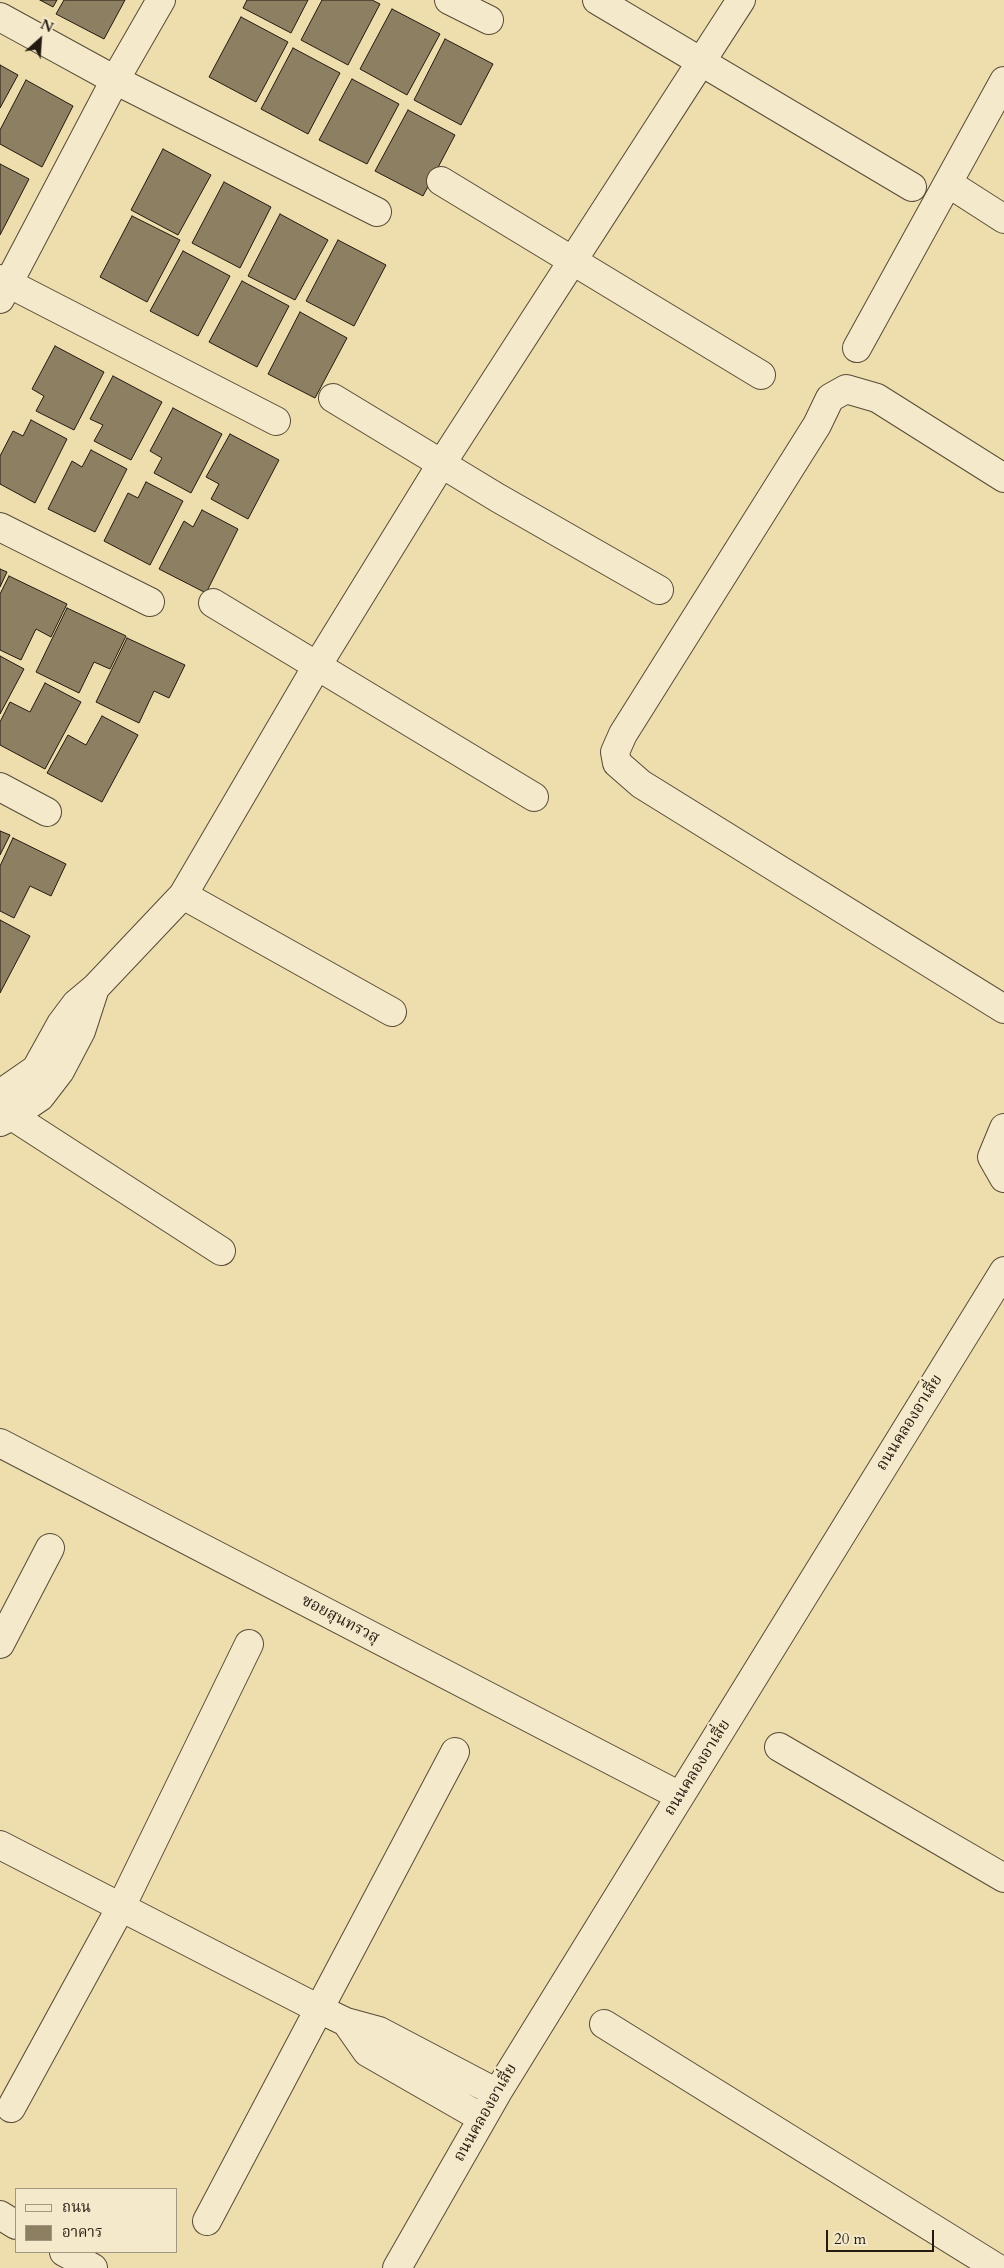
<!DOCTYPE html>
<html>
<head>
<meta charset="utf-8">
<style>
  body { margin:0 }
  #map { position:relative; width:1004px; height:2268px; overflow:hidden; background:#eeddad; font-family:Cardo,"Noto Serif Thai",serif }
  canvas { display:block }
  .legend { position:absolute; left:15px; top:2188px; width:162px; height:65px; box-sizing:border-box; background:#f4e9ca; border:1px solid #a19680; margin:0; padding:6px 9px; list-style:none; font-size:15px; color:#241a10 }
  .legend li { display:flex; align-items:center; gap:10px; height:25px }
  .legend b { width:25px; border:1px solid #a19680 }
  .north { position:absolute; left:15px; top:15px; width:50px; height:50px; -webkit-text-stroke:4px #f4e9ca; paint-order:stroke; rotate:26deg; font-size:14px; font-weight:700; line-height:20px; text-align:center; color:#241a10 }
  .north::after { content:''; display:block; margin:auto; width:18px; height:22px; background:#241a10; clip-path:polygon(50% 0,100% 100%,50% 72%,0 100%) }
  .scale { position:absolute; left:826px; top:2230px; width:108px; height:22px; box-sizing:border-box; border:2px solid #241a10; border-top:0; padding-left:6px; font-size:15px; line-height:18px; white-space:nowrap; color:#241a10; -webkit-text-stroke:4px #f4e9ca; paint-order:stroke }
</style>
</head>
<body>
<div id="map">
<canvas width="1004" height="2268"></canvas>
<ul class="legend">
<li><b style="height:6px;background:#f4e9ca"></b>ถนน</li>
<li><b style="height:14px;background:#8d7f62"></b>อาคาร</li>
</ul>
<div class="north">N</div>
<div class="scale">20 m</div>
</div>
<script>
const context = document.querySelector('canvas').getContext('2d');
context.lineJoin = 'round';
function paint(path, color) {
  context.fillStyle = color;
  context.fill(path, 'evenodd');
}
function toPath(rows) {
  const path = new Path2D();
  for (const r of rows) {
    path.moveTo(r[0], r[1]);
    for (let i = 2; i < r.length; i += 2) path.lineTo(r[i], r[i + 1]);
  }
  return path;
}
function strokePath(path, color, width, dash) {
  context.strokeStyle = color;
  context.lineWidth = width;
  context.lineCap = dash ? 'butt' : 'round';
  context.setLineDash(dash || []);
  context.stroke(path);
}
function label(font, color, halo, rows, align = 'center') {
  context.font = font + ' Cardo,"Noto Serif Thai",serif';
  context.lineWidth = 4;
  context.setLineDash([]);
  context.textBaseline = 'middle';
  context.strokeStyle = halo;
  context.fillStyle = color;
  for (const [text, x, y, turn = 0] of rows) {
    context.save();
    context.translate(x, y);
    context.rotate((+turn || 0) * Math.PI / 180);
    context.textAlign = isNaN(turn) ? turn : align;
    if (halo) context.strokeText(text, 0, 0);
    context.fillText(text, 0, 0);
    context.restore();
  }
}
const building = toPath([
  [40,0,57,0,53,7,40,0],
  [64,0,125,0,104,39,56,14,64,0],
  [247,0,308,0,291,33,243,8,247,0],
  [322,0,372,0,380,4,348,65,301,40,322,0],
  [392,9,440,34,407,95,360,69,392,9],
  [241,17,288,42,256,102,209,77,241,17],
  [445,39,493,64,461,125,414,100,445,39],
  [293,48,340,73,308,134,261,109,293,48],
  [0,65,18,75,0,108,0,65],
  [352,79,399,104,367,164,319,140,352,79],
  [26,80,73,106,42,167,0,144,0,130,26,80],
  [408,110,455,135,423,196,375,171,408,110],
  [163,149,211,175,178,235,131,210,163,149],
  [0,164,29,179,0,235,0,164],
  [224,182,271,207,240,268,192,243,224,182],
  [280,214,328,240,295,300,248,276,280,214],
  [132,216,180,240,147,302,100,277,132,216],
  [338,240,386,265,354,326,306,301,338,240],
  [183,251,230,276,198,336,150,311,183,251],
  [242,281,289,306,257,367,209,342,242,281],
  [300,312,347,338,315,398,268,374,300,312],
  [55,346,104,372,74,430,36,411,44,396,32,389,55,346],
  [113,376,162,402,131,460,94,441,103,425,90,419,113,376],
  [173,408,222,434,191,493,154,473,162,458,150,451,173,408],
  [31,420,67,439,35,503,0,484,0,456,13,431,23,436,31,420],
  [230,434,279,460,248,519,211,499,219,484,206,477,230,434],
  [91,450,127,469,95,532,48,509,72,461,82,467,91,450],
  [146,482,183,501,150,565,104,541,128,493,138,498,146,482],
  [202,510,238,529,206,593,159,569,184,521,193,527,202,510],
  [0,569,7,572,0,587,0,569],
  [9,576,67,604,51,637,36,629,21,660,0,650,0,594,9,576],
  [67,608,126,636,110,669,94,662,79,693,36,672,67,608],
  [127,638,185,665,169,698,154,691,139,723,96,702,127,638],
  [0,656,24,669,0,714,0,656],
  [45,683,81,702,45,769,0,745,0,722,10,702,30,712,45,683],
  [102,716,138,735,102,802,47,773,68,735,86,745,102,716],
  [0,831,10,835,0,855,0,831],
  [13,838,66,864,51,896,30,886,14,918,0,911,0,866,13,838],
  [0,920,30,936,0,993,0,920]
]);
paint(building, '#8d7f62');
strokePath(building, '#241a10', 1);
const minor = toPath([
  [449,0,489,20],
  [597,0,912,187],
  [0,17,115,80,377,212],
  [441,181,761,375],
  [948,183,1004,219],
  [0,279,276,421],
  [0,299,115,80,161,0],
  [857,348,1004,81],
  [333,398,498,498,659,590],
  [1004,478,877,398,846,389,830,398,817,425,623,734,615,752,617,763,641,784,1004,1009],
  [0,527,150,602],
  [213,603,534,797],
  [0,787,47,812],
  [183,895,392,1012],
  [0,1094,36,1069,61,1024,76,1004,95,988,183,895,317,666,442,463,741,0],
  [0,1101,12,1116,221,1251],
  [0,1122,12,1116,40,1097,60,1071,81,1031,94,991],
  [1004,1128,992,1157,1004,1178],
  [0,1443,680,1796],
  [0,1644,50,1548],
  [779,1747,1004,1878],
  [0,1845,319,2009,346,2022,379,2031,497,2093],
  [346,2022,367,2052,482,2118],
  [604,2024,997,2268],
  [11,2108,121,1907,249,1644],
  [0,2215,16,2225],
  [207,2221,455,1752],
  [64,2252,93,2268],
  [397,2268,497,2093,1004,1271]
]);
strokePath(minor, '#564b37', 30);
strokePath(minor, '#f4e9ca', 28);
label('16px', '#241a10', '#f4e9ca', [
  ["ถนนคลองอาเสี่ย",910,1423,-58],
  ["ซอยสุนทรวสุ",340,1620,28],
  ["ถนนคลองอาเสี่ย",698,1768,-58],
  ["ถนนคลองอาเสี่ย",486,2113,-60]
]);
</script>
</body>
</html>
